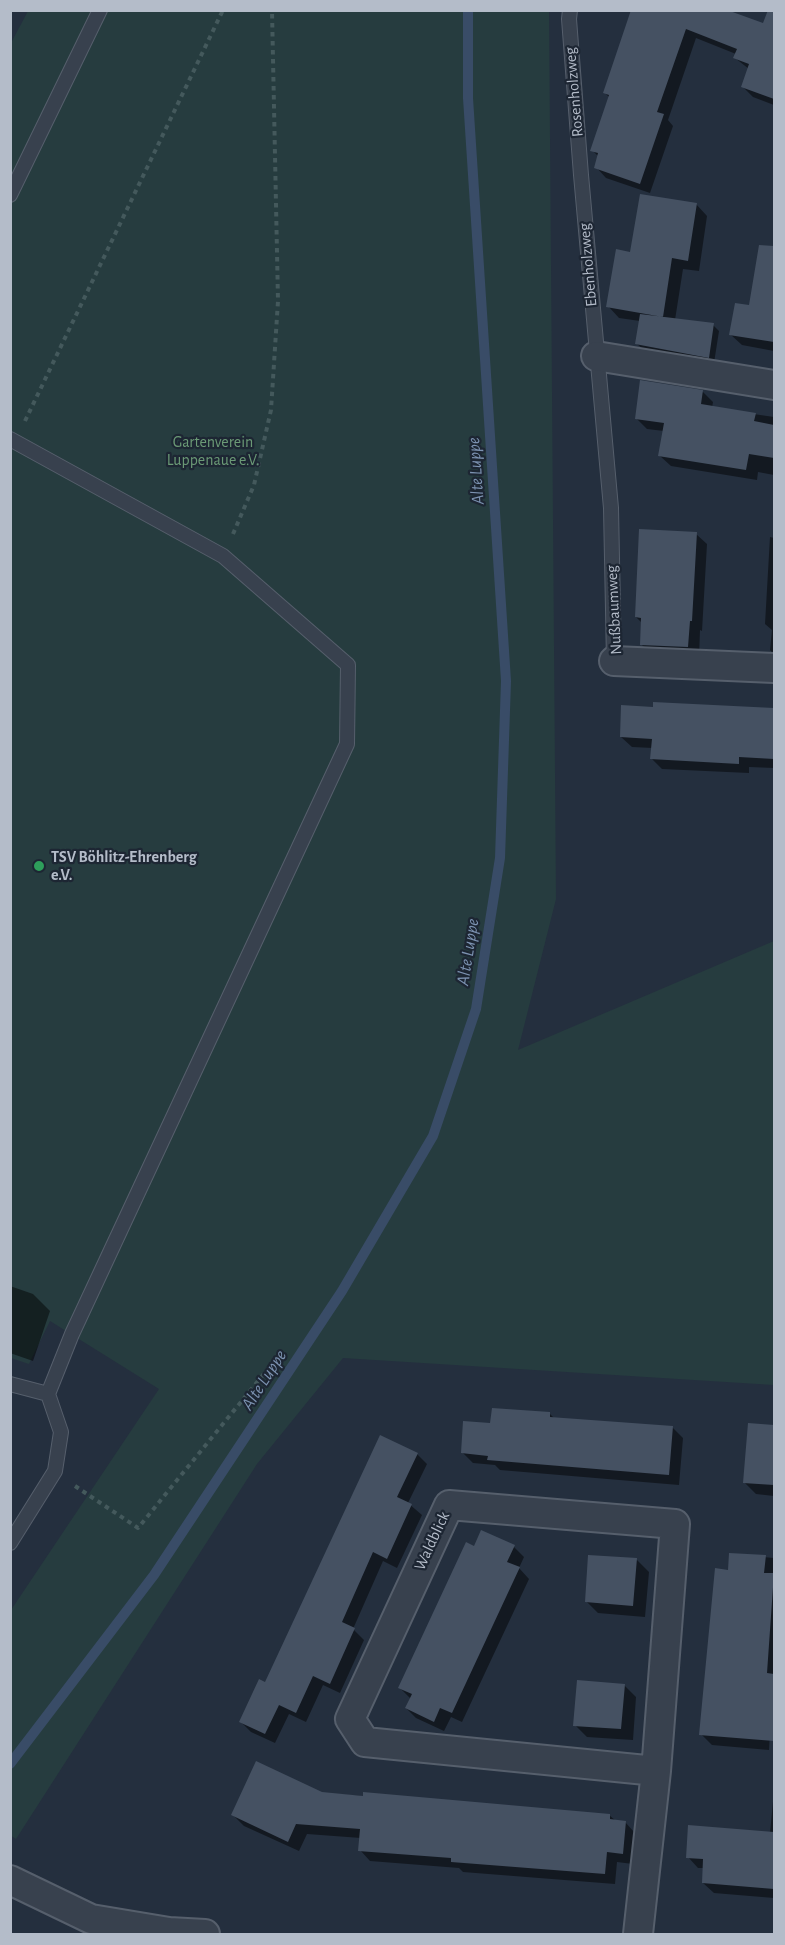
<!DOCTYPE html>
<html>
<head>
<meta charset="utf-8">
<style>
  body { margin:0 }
  #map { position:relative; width:785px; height:1945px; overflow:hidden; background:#242f3e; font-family:"Alegreya Sans",sans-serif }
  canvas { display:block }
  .frame { position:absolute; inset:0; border:12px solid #b4bcc9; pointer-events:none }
</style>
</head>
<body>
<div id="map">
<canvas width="785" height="1945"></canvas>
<div class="frame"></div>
</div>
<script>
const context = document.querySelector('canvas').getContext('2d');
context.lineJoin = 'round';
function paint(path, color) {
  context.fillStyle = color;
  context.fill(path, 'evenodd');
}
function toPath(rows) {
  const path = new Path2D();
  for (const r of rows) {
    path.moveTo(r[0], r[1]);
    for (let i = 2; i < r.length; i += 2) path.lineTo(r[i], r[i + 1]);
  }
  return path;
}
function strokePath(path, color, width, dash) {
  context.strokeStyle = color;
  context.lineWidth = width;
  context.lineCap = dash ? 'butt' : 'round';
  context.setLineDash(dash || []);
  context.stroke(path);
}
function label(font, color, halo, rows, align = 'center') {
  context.font = font + ' "Alegreya Sans",sans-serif';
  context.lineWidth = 4.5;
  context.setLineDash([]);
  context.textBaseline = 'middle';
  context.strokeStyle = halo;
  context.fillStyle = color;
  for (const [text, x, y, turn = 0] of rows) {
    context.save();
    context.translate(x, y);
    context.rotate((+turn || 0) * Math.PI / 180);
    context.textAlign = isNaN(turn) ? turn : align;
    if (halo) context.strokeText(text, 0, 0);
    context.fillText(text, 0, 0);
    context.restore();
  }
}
paint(toPath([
  [28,11,549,11,556,899,518,1050,774,941,774,1385,343,1358,257,1464,16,1839,10,1835,11,1610,159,1389,50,1321,29,1364,11,1358,11,43]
]), '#263c3f');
paint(toPath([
  [633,10,774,39,774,105,753,97,743,87,749,69,735,58,736,54,696,38,668,120,673,126,650,193,606,178,596,167,599,157,592,150,610,98,604,92],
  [696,204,707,216,699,271,683,269,675,320,713,325,719,331,714,363,643,349,637,344,640,321,619,318,608,306,632,253],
  [754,282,774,285,774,351,742,345,731,335,750,307],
  [703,392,713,402,712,408,774,417,774,475,758,472,757,480,671,466,660,456,664,431,647,429,636,418],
  [696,534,707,544,702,631,700,630,699,657,652,655,641,644,642,623,636,617],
  [770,537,774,538,774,655,770,650,772,630,765,624],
  [774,685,774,768,749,767,749,773,662,769,652,759,653,748,632,747,621,737,773,709],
  [10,1286,33,1294,50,1311,33,1361,10,1353],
  [550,1414,555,1419,672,1427,683,1438,679,1485,500,1470,495,1465,473,1463,463,1453,492,1425],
  [749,1424,774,1426,774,1496,756,1494,744,1482],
  [417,1454,427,1464,408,1503,422,1515,397,1568,383,1561,353,1629,364,1640,340,1693,323,1685,306,1722,289,1714,275,1743,251,1732,241,1722],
  [514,1547,524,1557,519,1568,529,1579,462,1722,451,1717,444,1731,416,1718,406,1708,411,1699,400,1688,474,1548],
  [730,1554,774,1558,774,1666,769,1750,712,1745,701,1734,729,1571],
  [637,1560,649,1572,645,1617,598,1613,586,1601],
  [624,1685,636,1697,633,1740,587,1737,575,1725],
  [774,1791,774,1898,714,1893,703,1883,704,1868,698,1868,688,1857,770,1833],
  [322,1793,609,1815,616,1821,625,1822,635,1833,633,1864,617,1862,615,1884,463,1872,459,1868,370,1861,360,1850,361,1838,307,1834,299,1851,244,1826,233,1815]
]), '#0007');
strokePath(toPath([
  [10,1764,154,1575,342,1291,433,1136,476,1009,500,858,506,681,468,98,468,10]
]), '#394c67', 10);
paint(toPath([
  [631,10,727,10,763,23,768,10,774,10,774,99,741,87,749,64,733,58,737,49,686,29,657,112,664,114,640,184,594,168,598,153,590,151,609,95,603,93],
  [640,194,697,203,688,261,672,258,663,317,606,307,616,249,630,252],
  [759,245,774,246,774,342,729,335,735,303,749,305],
  [640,314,714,323,709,358,635,344],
  [640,380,703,390,701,404,756,413,754,421,774,425,774,458,749,454,746,470,658,456,664,423,635,419],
  [639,529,697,532,692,621,690,621,688,647,640,645,641,618,635,617],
  [653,702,774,708,774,759,739,757,739,764,650,759,652,739,620,737,621,705,653,707],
  [492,1408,550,1412,550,1417,673,1426,669,1475,487,1460,488,1456,461,1453,463,1421,490,1423],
  [748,1423,774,1425,774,1485,743,1483],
  [380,1435,418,1453,397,1497,412,1504,387,1559,373,1552,342,1622,355,1628,330,1684,313,1676,296,1713,279,1705,265,1734,239,1722,259,1679,265,1682],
  [481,1530,515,1545,507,1562,520,1567,452,1713,440,1708,434,1722,405,1708,412,1694,398,1688,466,1542,474,1546],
  [729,1553,766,1555,764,1573,774,1573,767,1673,774,1674,774,1741,699,1735,715,1568,728,1570],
  [588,1555,637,1558,633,1606,585,1602],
  [577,1680,625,1684,621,1729,573,1726],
  [256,1761,322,1792,363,1796,363,1792,610,1814,610,1819,626,1821,623,1854,607,1852,605,1874,451,1862,451,1858,358,1851,360,1829,296,1824,288,1842,231,1815],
  [688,1825,774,1832,774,1889,702,1883,703,1859,686,1858]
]), '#455162');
const service = toPath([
  [570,10,569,19,581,175,611,508,614,661],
  [10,195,100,10],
  [10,439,223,556,348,665,347,744,72,1334,48,1394,61,1432,55,1471,10,1543],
  [10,1384,48,1394]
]);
const minor = toPath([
  [596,356,774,385],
  [614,661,774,668],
  [10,1880,91,1919,169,1932,205,1934],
  [638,1934,656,1771,675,1524,449,1505,350,1719,365,1742,656,1771]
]);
strokePath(service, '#565f6c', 16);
strokePath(minor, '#565f6c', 32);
strokePath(toPath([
  [25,421,223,10],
  [233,534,254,485,271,410,278,301,272,10],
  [75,1486,138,1528,276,1359]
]), '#44595c', 4, [4.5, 4.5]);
strokePath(service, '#38414e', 14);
strokePath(minor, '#38414e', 28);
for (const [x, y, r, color] of [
  [39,866,6,"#2e9e5b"]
]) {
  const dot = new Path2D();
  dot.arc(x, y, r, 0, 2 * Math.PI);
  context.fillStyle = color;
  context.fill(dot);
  strokePath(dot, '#1d2633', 2);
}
label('16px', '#b4bcc9', '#1d2633', [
  ["Rosenholzweg",574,92,-95],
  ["Ebenholzweg",588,265,-95],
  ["Nußbaumweg",614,610,-93],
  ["Waldblick",432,1541,-65]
]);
label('16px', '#6b9a76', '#1d2633', [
  ["Gartenverein",213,442],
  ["Luppenaue e.V.",213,460]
]);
label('bold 16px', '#b4bcc9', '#1d2633', [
  ["TSV Böhlitz-Ehrenberg",51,857],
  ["e.V.",51,875]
], 'left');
label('italic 18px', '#7c92b1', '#1d2633', [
  ["Alte Luppe",476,471,-94],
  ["Alte Luppe",468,952,-81],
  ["Alte Luppe",264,1380,-57]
]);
</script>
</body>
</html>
